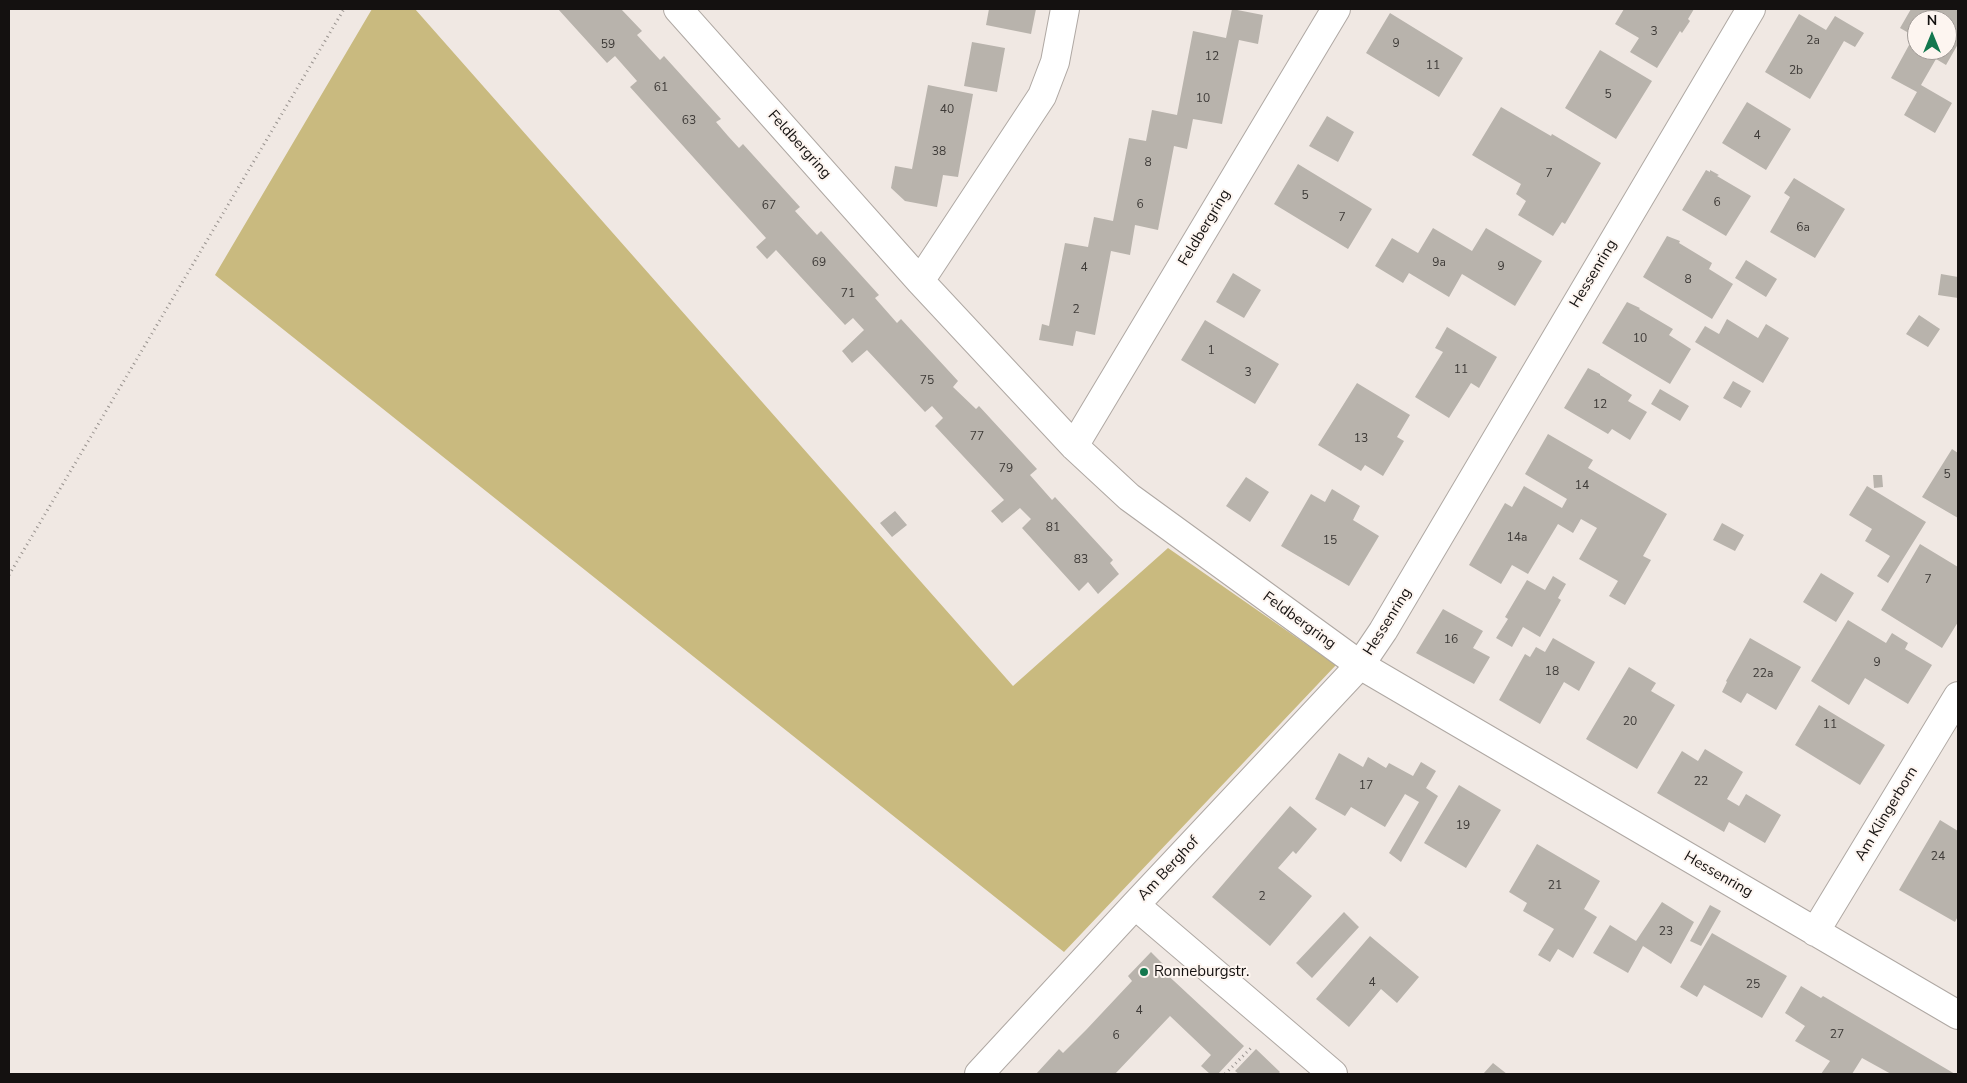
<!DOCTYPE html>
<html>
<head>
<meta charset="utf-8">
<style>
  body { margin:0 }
  #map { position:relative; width:1967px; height:1083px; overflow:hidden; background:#f0e8e3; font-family:"Nunito Sans",sans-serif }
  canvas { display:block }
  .frame { position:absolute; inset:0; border:10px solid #141110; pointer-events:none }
  .north { position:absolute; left:1907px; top:10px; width:50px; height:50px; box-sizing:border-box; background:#fdf5f0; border:1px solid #a09a96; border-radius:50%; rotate:0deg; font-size:14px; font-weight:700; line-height:20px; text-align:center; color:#141110 }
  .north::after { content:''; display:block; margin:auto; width:18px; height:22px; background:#13774e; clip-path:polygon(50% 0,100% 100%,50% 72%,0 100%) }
</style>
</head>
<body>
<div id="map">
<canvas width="1967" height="1083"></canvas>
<div class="frame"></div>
<div class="north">N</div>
</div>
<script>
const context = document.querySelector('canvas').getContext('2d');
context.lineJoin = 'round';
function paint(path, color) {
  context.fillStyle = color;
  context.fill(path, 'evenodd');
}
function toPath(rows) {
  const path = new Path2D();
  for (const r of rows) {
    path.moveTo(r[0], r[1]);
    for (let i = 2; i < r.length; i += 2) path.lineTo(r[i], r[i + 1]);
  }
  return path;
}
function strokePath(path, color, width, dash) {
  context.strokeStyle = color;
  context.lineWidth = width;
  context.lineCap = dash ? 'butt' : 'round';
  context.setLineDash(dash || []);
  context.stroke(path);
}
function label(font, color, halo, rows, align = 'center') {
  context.font = font + ' "Nunito Sans",sans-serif';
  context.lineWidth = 4;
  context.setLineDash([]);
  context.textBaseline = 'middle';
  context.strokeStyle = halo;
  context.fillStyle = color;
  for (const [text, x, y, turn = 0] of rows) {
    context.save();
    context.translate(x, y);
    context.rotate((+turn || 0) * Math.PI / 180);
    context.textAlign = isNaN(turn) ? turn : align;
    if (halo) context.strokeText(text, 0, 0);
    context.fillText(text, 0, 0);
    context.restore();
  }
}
paint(toPath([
  [372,9,415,9,1013,686,1168,548,1336,665,1064,952,215,275]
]), '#c9ba7f');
paint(toPath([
  [558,9,621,9,642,31,637,35,660,60,664,56,721,119,716,122,728,136,739,148,743,144,800,207,795,211,817,235,821,231,879,295,875,298,897,323,901,319,958,381,953,387,976,409,979,406,1037,469,1030,475,1052,500,1055,497,1113,560,1110,563,1119,574,1098,594,1088,582,1079,591,1022,528,1031,519,1020,508,1002,523,991,511,1004,500,935,426,943,418,932,406,925,412,867,350,852,363,842,351,864,330,853,318,845,325,776,250,767,259,756,247,766,238,630,87,637,81,615,56,607,63],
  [989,9,1036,9,1031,34,986,25],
  [1232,9,1263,15,1258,44,1239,40,1222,124,1193,119,1187,149,1174,146,1158,230,1135,225,1130,255,1111,251,1095,335,1076,331,1073,346,1039,340,1042,324,1049,326,1065,243,1088,247,1094,217,1113,221,1129,138,1146,141,1152,110,1177,115,1193,31,1226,38],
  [1624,9,1694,9,1688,19,1690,21,1682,33,1680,31,1657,68,1630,52,1639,38,1615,24],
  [1911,9,1958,9,1958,44,1946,65,1936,59,1921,85,1952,103,1935,133,1904,115,1917,92,1891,78,1914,36,1900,28],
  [1917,20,1947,20,1947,50,1917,50],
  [1390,13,1463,58,1439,97,1366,53],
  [1799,14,1826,30,1835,16,1864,33,1855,47,1844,41,1810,99,1765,72],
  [972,42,1005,48,997,92,964,86],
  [1600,50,1652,81,1616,139,1565,108],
  [928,85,973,94,958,177,943,175,937,207,905,201,891,188,895,166,912,169],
  [1747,102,1791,129,1766,170,1722,143],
  [1501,107,1551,136,1552,134,1601,163,1565,224,1562,222,1553,236,1518,215,1526,201,1516,194,1521,184,1472,155],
  [1327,116,1354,132,1338,162,1309,146],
  [1298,164,1372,209,1348,249,1274,204],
  [1706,170,1710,172,1710,170,1719,175,1717,176,1751,196,1726,236,1682,210],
  [1794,178,1845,209,1815,258,1770,232,1790,197,1784,193],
  [1433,228,1472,251,1486,228,1542,261,1515,306,1462,274,1449,297,1409,273,1403,283,1375,266,1392,238,1418,253],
  [1667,236,1680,241,1679,243,1712,263,1709,269,1733,284,1712,319,1643,277],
  [1746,260,1777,279,1766,297,1735,278],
  [1233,273,1261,290,1244,318,1216,302],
  [1941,274,1958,277,1958,298,1938,295],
  [1627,302,1640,308,1639,309,1673,329,1669,335,1691,349,1670,384,1602,343],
  [1919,315,1940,329,1928,347,1906,334],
  [1727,319,1758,338,1766,324,1789,338,1763,383,1695,342,1705,326,1719,334],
  [1205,320,1279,364,1255,404,1181,360],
  [1447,327,1497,357,1479,388,1471,383,1449,418,1415,397,1443,352,1435,348],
  [1588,368,1600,374,1600,375,1632,395,1628,401,1647,412,1630,440,1612,429,1608,434,1564,408],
  [1733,381,1751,391,1741,408,1723,398],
  [1357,383,1410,415,1397,437,1404,441,1383,476,1365,465,1361,471,1318,445],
  [1660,389,1689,406,1680,421,1651,404],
  [1548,434,1593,460,1588,468,1667,514,1643,556,1651,560,1625,605,1609,596,1618,581,1579,559,1597,528,1581,519,1573,533,1558,524,1528,574,1512,565,1501,584,1469,565,1505,503,1512,507,1524,486,1562,508,1567,499,1525,474],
  [1952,449,1958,453,1958,518,1922,497],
  [1873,475,1882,475,1883,487,1874,488],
  [1246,477,1269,492,1250,522,1226,506],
  [1867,486,1926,522,1888,583,1877,576,1890,556,1865,541,1872,529,1849,515],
  [1332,489,1360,506,1353,520,1379,536,1349,586,1281,546,1311,494,1325,502],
  [895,511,907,525,892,537,880,523],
  [1722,523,1744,535,1735,551,1713,540],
  [1920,544,1958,567,1958,622,1942,648,1881,610],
  [1821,573,1854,593,1836,622,1803,602],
  [1553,576,1566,584,1558,598,1561,600,1540,637,1523,627,1512,647,1496,638,1508,619,1505,617,1527,580,1545,590],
  [1443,609,1483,631,1473,648,1490,657,1474,684,1416,653],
  [1848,620,1886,643,1892,633,1908,643,1905,649,1932,665,1908,704,1865,678,1849,705,1811,681],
  [1553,638,1595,662,1579,691,1564,682,1540,724,1499,700,1525,654,1530,657,1536,647,1545,652],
  [1750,638,1801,667,1776,710,1747,693,1741,703,1722,692,1727,682,1726,681],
  [1629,667,1656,683,1651,691,1675,705,1637,769,1586,739],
  [1819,705,1885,745,1860,785,1795,745],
  [1705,749,1743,772,1727,799,1739,806,1746,794,1781,815,1765,843,1729,822,1724,832,1657,793,1682,751,1698,761],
  [1339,753,1363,767,1368,757,1386,768,1389,763,1413,776,1421,762,1436,771,1426,788,1438,796,1401,862,1389,853,1419,802,1405,794,1385,827,1351,807,1345,816,1315,799],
  [1459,785,1501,810,1466,868,1424,843],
  [1290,806,1317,829,1296,854,1293,851,1278,868,1312,896,1270,946,1212,897],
  [1940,820,1958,831,1958,916,1955,922,1899,890],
  [1537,844,1600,881,1584,909,1597,917,1573,958,1558,949,1550,962,1538,955,1554,929,1523,911,1527,903,1509,892],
  [1662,902,1694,922,1671,964,1643,946,1628,973,1593,953,1610,925,1636,941],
  [1710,905,1721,911,1701,946,1690,941],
  [1344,912,1359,927,1312,978,1296,963],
  [1712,933,1787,976,1762,1018,1704,985,1697,997,1680,987],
  [1370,936,1419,977,1397,1003,1381,989,1349,1027,1316,999],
  [1151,952,1163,964,1160,968,1244,1046,1218,1074,1210,1074,1201,1066,1211,1055,1170,1016,1115,1074,1036,1074,1059,1049,1063,1053,1086,1030,1132,981,1128,976],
  [1801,986,1821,998,1823,996,1955,1074,1891,1074,1862,1058,1852,1074,1821,1074,1830,1061,1795,1041,1805,1026,1785,1013],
  [1256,1049,1280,1072,1278,1074,1239,1074,1235,1071],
  [1493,1063,1507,1074,1483,1074]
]), '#b8b3ac');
const street = toPath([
  [678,9,920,281,1074,446,1129,497,1360,665,1958,1015],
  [920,281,1042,96,1055,62,1065,9],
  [1074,446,1336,9],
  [1135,905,1333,1074],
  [1815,932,1958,696],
  [979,1074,1135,905,1360,665,1383,631,1751,9]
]);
strokePath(street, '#afa8a3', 30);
strokePath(toPath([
  [9,575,344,9],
  [1225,1074,1251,1048]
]), '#99938f', 3, [1, 4]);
strokePath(street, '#fff', 28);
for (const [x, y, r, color] of [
  [1144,972,5,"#13774e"]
]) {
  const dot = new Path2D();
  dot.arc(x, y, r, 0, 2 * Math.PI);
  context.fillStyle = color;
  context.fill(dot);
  strokePath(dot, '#fdf5f0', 2);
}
label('12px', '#3d3a37', null, [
  ["3",1654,32],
  ["2a",1813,41],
  ["9",1396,44],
  ["59",608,45],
  ["12",1212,57],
  ["11",1433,66],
  ["2b",1796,71],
  ["61",661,88],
  ["5",1608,95],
  ["10",1203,99],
  ["40",947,110],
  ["63",689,121],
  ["4",1757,136],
  ["38",939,152],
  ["8",1148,163],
  ["7",1549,174],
  ["5",1305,196],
  ["6",1717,203],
  ["6",1140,205],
  ["67",769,206],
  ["7",1342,218],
  ["6a",1803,228],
  ["69",819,263],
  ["9a",1439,263],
  ["9",1501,267],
  ["4",1084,268],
  ["8",1688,280],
  ["71",848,294],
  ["2",1076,310],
  ["10",1640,339],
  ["1",1211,351],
  ["11",1461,370],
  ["3",1248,373],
  ["75",927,381],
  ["12",1600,405],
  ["77",977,437],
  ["13",1361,439],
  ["79",1006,469],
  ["5",1947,475],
  ["14",1582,486],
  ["81",1053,528],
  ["14a",1517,538],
  ["15",1330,541],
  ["83",1081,560],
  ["7",1928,580],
  ["16",1451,640],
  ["9",1877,663],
  ["18",1552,672],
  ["22a",1763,674],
  ["20",1630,722],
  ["11",1830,725],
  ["22",1701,782],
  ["17",1366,786],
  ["19",1463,826],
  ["24",1938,857],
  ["21",1555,886],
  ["2",1262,897],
  ["23",1666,932],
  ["4",1372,983],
  ["25",1753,985],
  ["4",1139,1011],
  ["27",1837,1035],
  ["6",1116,1036]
]);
label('15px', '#141110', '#fdf5f0', [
  ["Feldbergring",799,145,48],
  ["Feldbergring",1205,228,-59],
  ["Hessenring",1594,274,-59],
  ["Feldbergring",1299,621,36],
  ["Hessenring",1388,622,-58],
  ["Am Klingerborn",1887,814,-59],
  ["Am Berghof",1169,869,-47],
  ["Hessenring",1718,875,30]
]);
label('15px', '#141110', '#fdf5f0', [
  ["Ronneburgstr.",1154,972]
], 'left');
</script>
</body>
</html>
